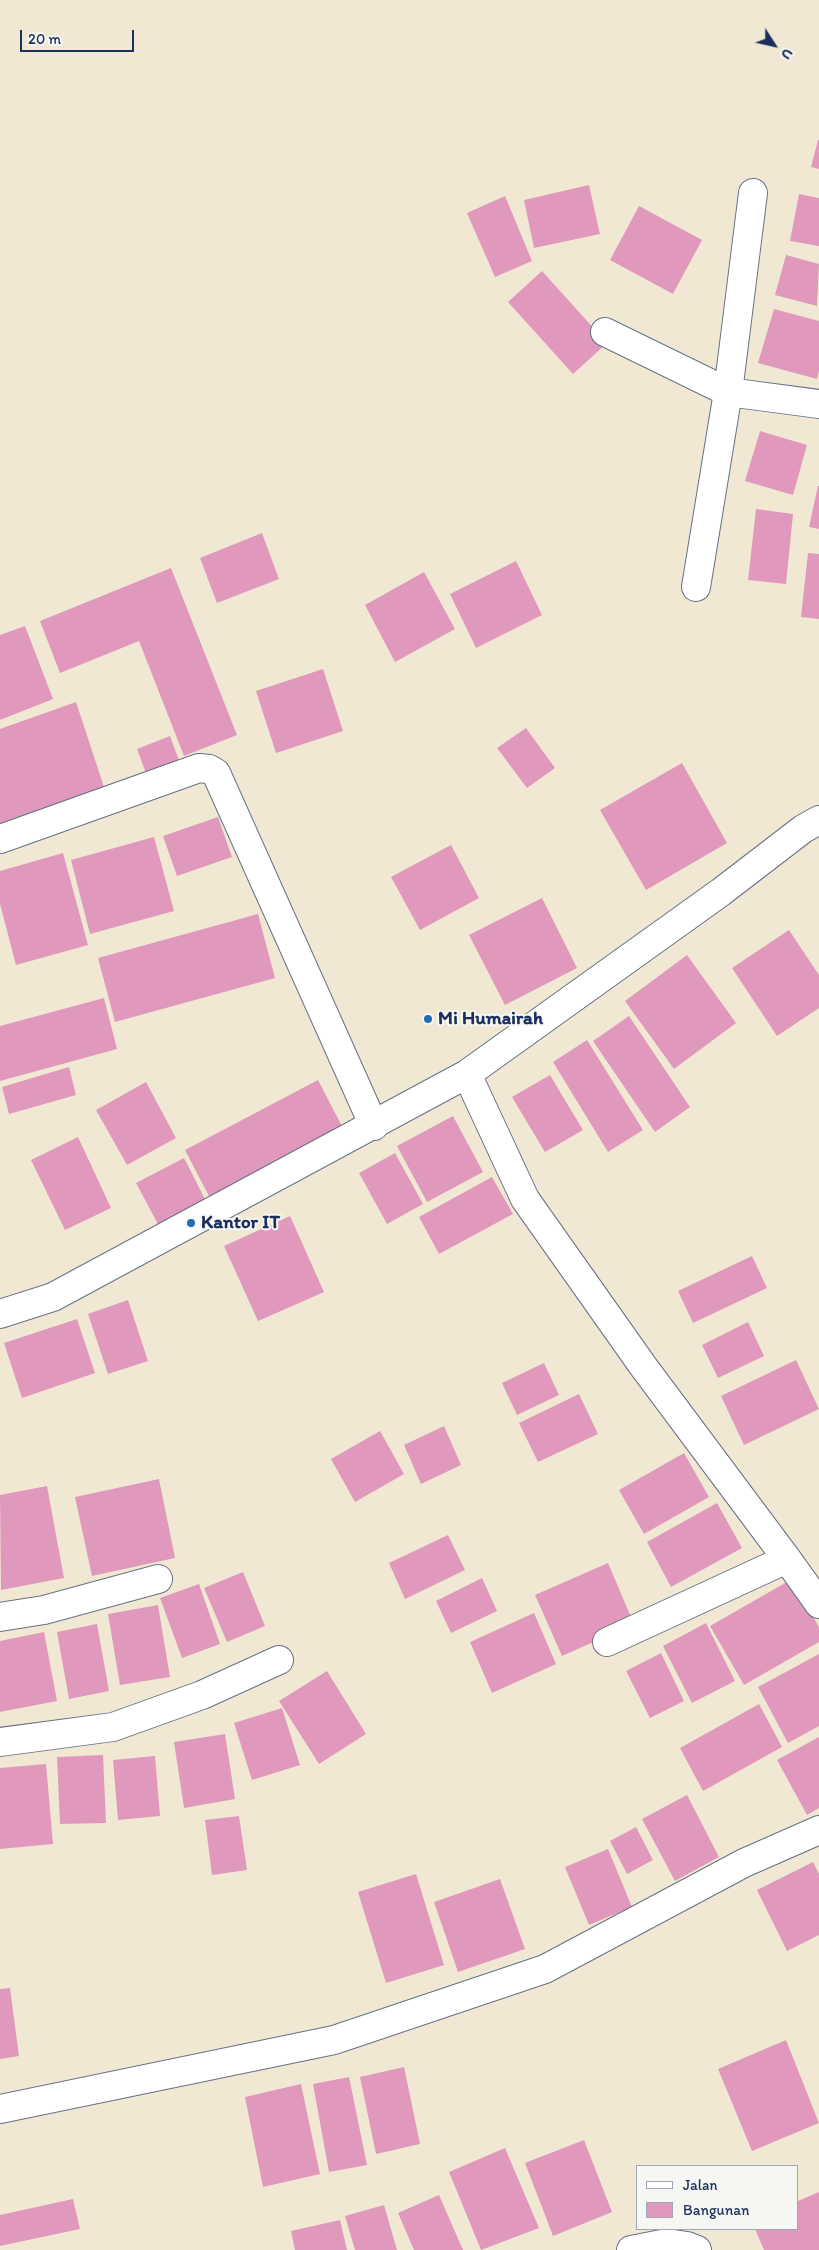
<!DOCTYPE html>
<html>
<head>
<meta charset="utf-8">
<style>
  body { margin:0 }
  #map { position:relative; width:819px; height:2250px; overflow:hidden; background:#f1e8d3; font-family:Itim,sans-serif }
  canvas { display:block }
  .legend { position:absolute; left:636px; top:2165px; width:162px; height:65px; box-sizing:border-box; background:#f6f6f2; border:1px solid #9ea6b7; margin:0; padding:6px 9px; list-style:none; font-size:15px; color:#1b2f5e }
  .legend li { display:flex; align-items:center; gap:10px; height:25px }
  .legend b { width:25px; border:1px solid #9ea6b7 }
  .north { position:absolute; left:749px; top:20px; width:50px; height:50px; -webkit-text-stroke:4px #f6f6f2; paint-order:stroke; rotate:125deg; font-size:14px; font-weight:700; line-height:20px; text-align:center; color:#1b2f5e }
  .north::after { content:''; display:block; margin:auto; width:18px; height:22px; background:#1b2f5e; clip-path:polygon(50% 0,100% 100%,50% 72%,0 100%) }
  .scale { position:absolute; left:20px; top:30px; width:114px; height:22px; box-sizing:border-box; border:2px solid #1b2f5e; border-top:0; padding-left:6px; font-size:15px; line-height:18px; white-space:nowrap; color:#1b2f5e; -webkit-text-stroke:4px #f6f6f2; paint-order:stroke }
</style>
</head>
<body>
<div id="map">
<canvas width="819" height="2250"></canvas>
<ul class="legend">
<li><b style="height:6px;background:#fff"></b>Jalan</li>
<li><b style="height:14px;background:#e099bc"></b>Bangunan</li>
</ul>
<div class="north">U</div>
<div class="scale">20 m</div>
</div>
<script>
const context = document.querySelector('canvas').getContext('2d');
context.lineJoin = 'round';
function paint(path, color) {
  context.fillStyle = color;
  context.fill(path, 'evenodd');
}
function toPath(rows) {
  const path = new Path2D();
  for (const r of rows) {
    path.moveTo(r[0], r[1]);
    for (let i = 2; i < r.length; i += 2) path.lineTo(r[i], r[i + 1]);
  }
  return path;
}
function strokePath(path, color, width, dash) {
  context.strokeStyle = color;
  context.lineWidth = width;
  context.lineCap = dash ? 'butt' : 'round';
  context.setLineDash(dash || []);
  context.stroke(path);
}
function label(font, color, halo, rows, align = 'center') {
  context.font = font + ' Itim,sans-serif';
  context.lineWidth = 4;
  context.setLineDash([]);
  context.textBaseline = 'middle';
  context.strokeStyle = halo;
  context.fillStyle = color;
  for (const [text, x, y, turn = 0] of rows) {
    context.save();
    context.translate(x, y);
    context.rotate((+turn || 0) * Math.PI / 180);
    context.textAlign = isNaN(turn) ? turn : align;
    if (halo) context.strokeText(text, 0, 0);
    context.fillText(text, 0, 0);
    context.restore();
  }
}
paint(toPath([
  [818,140,819,140,819,169,811,167],
  [589,185,600,234,534,248,524,200],
  [799,194,819,198,819,246,790,241],
  [505,196,532,261,495,277,467,213],
  [639,206,702,240,673,294,610,260],
  [786,255,819,264,817,306,775,295],
  [542,271,607,343,573,374,508,302],
  [774,309,819,321,819,371,817,379,758,363],
  [760,431,807,445,793,495,745,481],
  [818,486,819,486,819,529,809,527],
  [756,509,793,514,786,584,748,580],
  [262,533,279,579,217,603,200,558],
  [808,553,819,554,819,619,801,617],
  [516,561,542,615,476,648,450,594],
  [171,568,237,735,184,756,139,641,60,673,40,621],
  [424,572,455,629,395,662,365,605],
  [25,626,53,699,0,720,0,635],
  [323,669,343,731,276,753,256,691],
  [76,702,104,787,0,823,0,729],
  [526,728,555,768,527,788,497,748],
  [170,736,180,763,147,776,137,749],
  [682,763,727,843,646,890,600,810],
  [218,817,232,857,177,876,163,836],
  [154,837,174,911,90,934,71,860],
  [451,845,479,898,420,930,391,877],
  [63,853,88,945,16,965,0,904,0,871],
  [542,898,577,968,505,1005,469,935],
  [258,914,275,978,115,1022,98,958],
  [789,930,819,975,819,1008,777,1036,732,968],
  [687,955,736,1023,674,1069,625,1001],
  [104,998,117,1049,0,1081,0,1026],
  [629,1016,690,1107,655,1132,593,1041],
  [587,1040,643,1130,608,1152,553,1062],
  [69,1067,76,1095,9,1114,2,1087],
  [550,1075,583,1130,545,1152,512,1097],
  [318,1080,345,1132,212,1202,185,1150],
  [146,1082,176,1138,127,1165,96,1110],
  [453,1116,483,1172,427,1202,397,1146],
  [78,1137,111,1208,65,1230,31,1160],
  [395,1153,423,1204,387,1224,359,1173],
  [184,1158,207,1203,160,1228,136,1183],
  [492,1177,513,1214,439,1254,419,1217],
  [290,1216,324,1292,258,1321,224,1246],
  [752,1256,767,1288,693,1323,678,1291],
  [128,1300,148,1361,108,1374,88,1314],
  [77,1319,95,1373,22,1398,4,1343],
  [748,1322,764,1356,718,1378,702,1345],
  [796,1360,819,1409,744,1445,721,1396],
  [544,1363,559,1395,517,1415,502,1383],
  [579,1394,598,1434,538,1462,519,1423],
  [444,1426,461,1465,421,1484,404,1445],
  [380,1431,404,1474,355,1502,331,1459],
  [684,1453,709,1497,644,1534,619,1490],
  [159,1479,175,1558,92,1576,75,1497],
  [47,1486,64,1578,1,1590,0,1495],
  [717,1503,742,1548,671,1587,647,1542],
  [448,1535,465,1570,405,1599,389,1563],
  [608,1563,634,1624,562,1656,535,1595],
  [243,1572,265,1626,227,1642,204,1588],
  [482,1578,497,1611,451,1633,436,1601],
  [792,1579,819,1627,819,1642,744,1685,710,1626],
  [199,1584,220,1644,182,1658,160,1598],
  [158,1605,170,1677,120,1685,108,1614],
  [534,1613,556,1664,492,1693,470,1642],
  [706,1623,735,1681,692,1703,663,1646],
  [97,1624,109,1691,69,1699,57,1632],
  [44,1632,57,1701,0,1712,0,1641],
  [661,1653,684,1701,650,1718,626,1671],
  [819,1654,819,1726,788,1743,758,1687],
  [327,1671,366,1734,319,1764,279,1701],
  [759,1704,782,1747,703,1791,680,1748],
  [282,1708,300,1765,252,1780,234,1723],
  [225,1734,235,1799,184,1808,174,1742],
  [819,1737,819,1808,807,1815,777,1760],
  [103,1755,106,1823,60,1824,57,1757],
  [155,1756,160,1816,118,1820,113,1760],
  [46,1764,53,1844,0,1849,0,1768],
  [687,1795,719,1857,675,1881,642,1819],
  [239,1816,247,1870,212,1875,205,1820],
  [636,1827,653,1860,627,1874,610,1841],
  [608,1849,632,1907,589,1925,565,1867],
  [813,1862,819,1874,819,1935,787,1951,757,1890],
  [416,1874,444,1965,386,1983,358,1892],
  [500,1879,525,1949,458,1972,434,1902],
  [10,1988,19,2056,0,2059,0,1989],
  [786,2040,819,2123,752,2151,718,2069],
  [404,2067,420,2144,376,2154,360,2077],
  [349,2077,367,2165,329,2172,313,2084],
  [301,2084,320,2174,263,2187,245,2097],
  [584,2140,612,2212,553,2236,525,2163],
  [505,2148,539,2228,481,2250,449,2172],
  [819,2192,819,2250,764,2250,755,2229,798,2229,798,2201],
  [439,2195,463,2250,414,2250,398,2213],
  [73,2199,80,2229,0,2246,0,2215],
  [384,2205,397,2250,355,2250,345,2216],
  [340,2220,347,2250,295,2250,291,2231]
]), '#e099bc');
const minor = toPath([
  [605,332,728,392,819,404],
  [696,587,728,392,753,193],
  [0,839,199,768,209,769,216,773,374,1126],
  [467,1074,525,1199,643,1366,787,1559,819,1604],
  [0,1314,53,1297,467,1074,721,892,803,829,819,820],
  [0,1617,44,1610,158,1579],
  [607,1642,787,1559],
  [0,1742,113,1727,202,1695,279,1660],
  [0,2109,334,2040,545,1969,744,1863,819,1830],
  [631,2250,667,2243,687,2246,697,2250]
]);
strokePath(minor, '#667087', 30);
strokePath(minor, '#fff', 28);
for (const [x, y, r, color] of [
  [428,1019,5,"#1f6fb2"],
  [191,1223,5,"#1f6fb2"]
]) {
  const dot = new Path2D();
  dot.arc(x, y, r, 0, 2 * Math.PI);
  context.fillStyle = color;
  context.fill(dot);
  strokePath(dot, '#f6f6f2', 2);
}
label('bold 19px', '#1b2f5e', '#f6f6f2', [
  ["Mi Humairah",438,1019],
  ["Kantor IT",201,1223]
], 'left');
</script>
</body>
</html>
